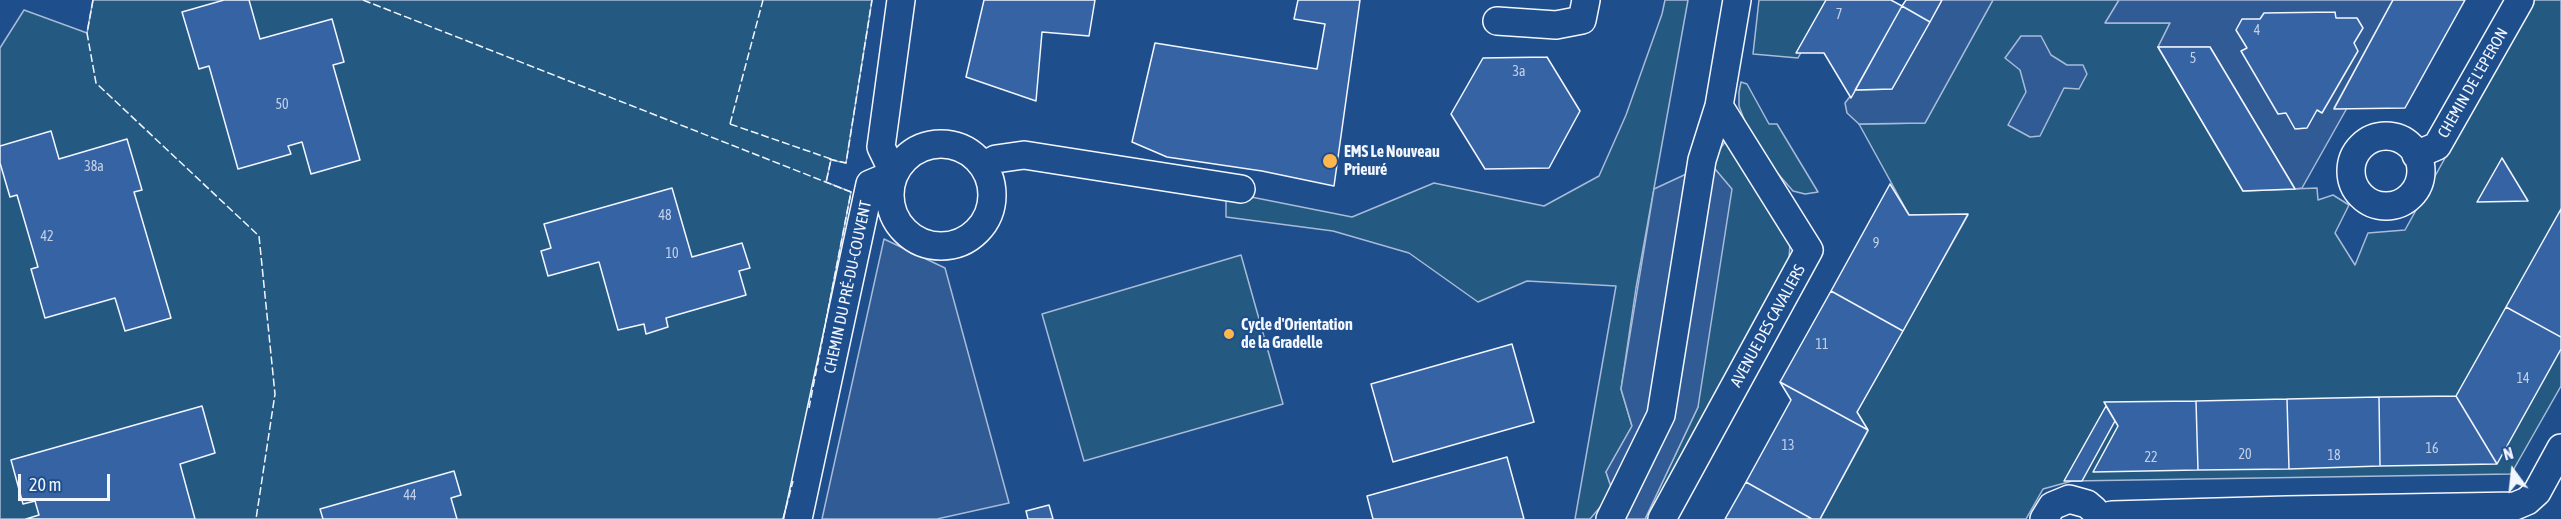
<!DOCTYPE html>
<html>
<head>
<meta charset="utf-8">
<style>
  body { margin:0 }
  #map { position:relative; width:2561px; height:519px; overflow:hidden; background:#1f4e8c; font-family:"Asap Condensed",sans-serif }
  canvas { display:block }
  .north { position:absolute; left:2483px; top:441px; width:60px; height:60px; -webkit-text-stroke:4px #1f4e8c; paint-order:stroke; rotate:345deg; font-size:16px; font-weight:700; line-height:24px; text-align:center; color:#f2f6ff }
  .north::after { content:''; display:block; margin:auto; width:21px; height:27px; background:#f2f6ff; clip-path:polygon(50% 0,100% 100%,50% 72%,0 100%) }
  .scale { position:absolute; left:18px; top:474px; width:92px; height:27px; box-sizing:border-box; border:3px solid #f2f6ff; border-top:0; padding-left:8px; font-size:18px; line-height:21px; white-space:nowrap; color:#f2f6ff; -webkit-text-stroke:4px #1f4e8c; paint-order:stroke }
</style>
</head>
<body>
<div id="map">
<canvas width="2561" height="519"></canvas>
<div class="north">N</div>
<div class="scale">20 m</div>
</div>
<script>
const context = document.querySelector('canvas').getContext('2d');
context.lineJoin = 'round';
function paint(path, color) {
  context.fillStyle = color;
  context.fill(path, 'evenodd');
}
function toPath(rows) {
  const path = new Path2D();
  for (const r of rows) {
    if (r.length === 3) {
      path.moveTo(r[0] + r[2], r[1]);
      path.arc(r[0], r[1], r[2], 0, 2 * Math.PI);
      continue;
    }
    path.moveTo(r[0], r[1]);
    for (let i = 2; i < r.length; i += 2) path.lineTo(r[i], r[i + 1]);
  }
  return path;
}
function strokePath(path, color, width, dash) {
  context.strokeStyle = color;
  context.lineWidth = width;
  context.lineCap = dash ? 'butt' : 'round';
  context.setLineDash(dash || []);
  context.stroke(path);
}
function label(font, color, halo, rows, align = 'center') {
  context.font = font + ' "Asap Condensed",sans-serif';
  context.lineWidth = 4.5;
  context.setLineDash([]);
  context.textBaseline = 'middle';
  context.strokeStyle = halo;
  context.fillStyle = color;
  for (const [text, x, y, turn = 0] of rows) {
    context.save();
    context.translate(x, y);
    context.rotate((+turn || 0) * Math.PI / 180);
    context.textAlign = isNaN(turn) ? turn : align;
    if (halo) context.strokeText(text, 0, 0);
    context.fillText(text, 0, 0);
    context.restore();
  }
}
const green = toPath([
  [93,0,872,0,846,163,831,160,826,182,851,192,799,461,783,519,0,519,0,48,24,10,87,33,93,0],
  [1665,0,1688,0,1636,288,1621,389,1632,426,1606,472,1613,492,1590,519,1575,519,1616,286,1527,281,1478,302,1409,253,1333,231,1226,217,1226,192,1352,217,1434,183,1544,206,1599,176,1626,115,1662,14,1665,0],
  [1759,0,1829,0,1798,58,1753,54,1759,0],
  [1993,0,2119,0,2106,23,2170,23,2158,47,2243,191,2317,188,2318,200,2333,195,2349,205,2335,233,2355,265,2368,233,2405,230,2533,0,2561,0,2561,386,2511,474,2072,481,2043,489,2026,519,1820,519,1868,431,1857,412,1968,215,1909,215,1859,124,1925,123,1993,0],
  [1741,82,1747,84,1769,124,1777,124,1818,192,1805,194,1793,191,1772,167,1745,122,1739,106,1739,92,1741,82],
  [1727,139,1790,244,1788,274,1652,519,1645,519,1698,407,1710,163,1727,139],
  [1241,255,1283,404,1084,461,1042,314,1241,255]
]);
paint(green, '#245a82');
strokePath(green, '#a8bbd7', 1.5);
const parking = toPath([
  [1942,0,1993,0,1925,123,1859,124,1847,113,1845,103,1855,90,1892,89,1942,0],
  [2119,0,2393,0,2334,108,2347,108,2302,188,2295,189,2210,47,2158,47,2170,23,2105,23,2119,0],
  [2021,36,2041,36,2051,55,2067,65,2083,65,2087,74,2079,89,2064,88,2040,136,2030,137,2008,125,2026,92,2020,70,2005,58,2021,36],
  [1710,163,1732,189,1698,407,1645,519,1622,519,1606,472,1632,426,1621,389,1654,189,1710,163],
  [884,239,945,268,1009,503,937,519,822,519,884,239]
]);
paint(parking, '#305b95');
strokePath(parking, '#a8bbd7', 1.5);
const building = toPath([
  [224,0,249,0,260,39,332,19,344,62,333,65,360,160,311,174,302,142,288,146,291,154,238,169,209,66,199,69,182,12,224,0],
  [984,0,1095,0,1089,36,1042,32,1036,101,966,77,984,0],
  [1298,0,1360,0,1334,186,1262,171,1167,157,1132,142,1155,43,1317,69,1325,24,1294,19,1298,0],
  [1826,0,1891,0,1902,6,1851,98,1824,53,1796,53,1826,0],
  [1906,0,1942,0,1930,22,1902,6,1906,0],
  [2393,0,2465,0,2405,108,2334,109,2393,0],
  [1902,6,1930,22,1892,89,1855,90,1902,6],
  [2335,12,2336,18,2357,18,2363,28,2354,43,2358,51,2322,113,2317,110,2307,128,2295,129,2286,113,2278,114,2241,51,2247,48,2236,30,2242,19,2260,19,2264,13,2335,12],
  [2158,47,2210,47,2295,189,2243,191,2158,47],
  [1547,57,1580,111,1549,168,1485,169,1451,114,1483,58,1547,57],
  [51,131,59,159,127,139,142,190,134,192,171,318,125,331,115,298,45,318,31,269,38,267,17,195,10,197,0,163,0,146,51,131],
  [2502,158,2528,201,2477,202,2502,158],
  [1890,184,1909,215,1968,214,1903,331,1831,291,1890,184],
  [672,188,692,257,742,243,750,268,739,271,746,295,666,318,668,327,646,334,644,324,618,330,599,262,548,276,541,251,551,248,544,224,672,188],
  [2561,209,2561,337,2506,307,2561,209],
  [1831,291,1903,331,1857,412,1868,430,1780,382,1831,291],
  [2506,307,2561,337,2561,349,2497,464,2456,396,2506,307],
  [1512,344,1534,422,1393,462,1371,384,1512,344],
  [1780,382,1868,430,1820,519,1812,519,1746,482,1791,400,1780,382],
  [2456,396,2497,464,2380,466,2379,397,2456,396],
  [2379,397,2380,466,2289,469,2287,399,2379,397],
  [2287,399,2289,469,2198,470,2196,401,2287,399],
  [2196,401,2198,470,2093,472,2118,426,2104,402,2196,401],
  [202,406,215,453,180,464,195,519,26,519,39,515,35,501,23,504,11,460,202,406],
  [2106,406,2115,421,2082,481,2064,481,2106,406],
  [1507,457,1524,519,1373,519,1367,496,1507,457],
  [454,471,461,495,451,498,457,519,323,519,320,509,454,471],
  [1746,482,1812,519,1725,519,1746,482],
  [1049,505,1053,519,1028,519,1026,511,1049,505]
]);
paint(building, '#3563a3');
strokePath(building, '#f2f6ff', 1.5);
const street = toPath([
  [1497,21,1556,25,1582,20,1586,0],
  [2386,171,35],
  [941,195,51],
  [2416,155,2437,146,2520,0],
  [983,166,996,159,1024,155,1241,189],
  [2099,518,2112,515,2287,510,2515,506,2527,501,2537,492,2561,448],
  [798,519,870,184,894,174,881,147,901,0],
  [1610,519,1661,415,1702,160,1719,106,1737,0],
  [1662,519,1809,250,1719,106],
  [2044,519,2052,506,2069,499,2087,504,2094,510,2099,519]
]);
strokePath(street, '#f2f6ff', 30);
strokePath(street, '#1f4e8c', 27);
strokePath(toPath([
  [93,0,87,33,96,83,259,236,275,394,256,519],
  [363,0,851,192,809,408],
  [730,124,831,159,826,183],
  [730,124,763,0],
  [829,159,846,163,872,0],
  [783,519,793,481]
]), '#f2f6ff', 1.5, [8, 3]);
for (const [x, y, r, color] of [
  [1330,161,8,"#ffb74d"],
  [1229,334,6,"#ffb74d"]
]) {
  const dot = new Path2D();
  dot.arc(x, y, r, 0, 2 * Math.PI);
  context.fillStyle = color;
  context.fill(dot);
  strokePath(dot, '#1f4e8c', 2);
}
label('14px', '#c3d1e8', null, [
  ["7",1839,15],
  ["4",2257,31],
  ["5",2193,59],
  ["3a",1519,72],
  ["50",282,105],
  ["38a",94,167],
  ["48",665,216],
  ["42",47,237],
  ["9",1876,244],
  ["10",672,254],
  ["11",1822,345],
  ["14",2523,379],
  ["13",1788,446],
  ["16",2432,449],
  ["20",2245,455],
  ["18",2334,456],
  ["22",2151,458],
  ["44",410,496]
]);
label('16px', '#f2f6ff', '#1f4e8c', [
  ["CHEMIN DE L'EPERON",2473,83,-60],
  ["CHEMIN DU PRÉ-DU-COUVENT",848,287,-78],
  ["AVENUE DES CAVALIERS",1768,326,-61]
]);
label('bold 16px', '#f2f6ff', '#1f4e8c', [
  ["EMS Le Nouveau",1344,152],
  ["Prieuré",1344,170],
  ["Cycle d'Orientation",1241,325],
  ["de la Gradelle",1241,343]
], 'left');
</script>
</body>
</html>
